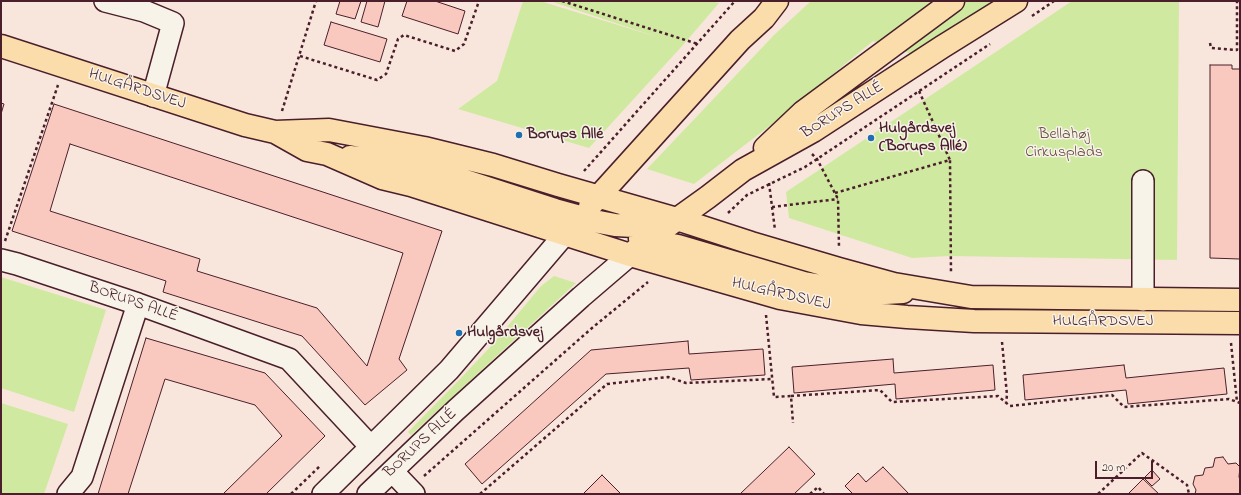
<!DOCTYPE html>
<html>
<head>
<meta charset="utf-8">
<style>
  body { margin:0 }
  #map { position:relative; width:1241px; height:495px; overflow:hidden; background:#f8e6dc; font-family:"Indie Flower",sans-serif }
  canvas { display:block }
  .frame { position:absolute; inset:0; border:2px solid #4a1f2b; pointer-events:none }
  .scale { position:absolute; left:1095px; top:461px; width:58px; height:18px; box-sizing:border-box; border:2px solid #4a1f2b; border-top:0; padding-left:5px; font-size:12px; line-height:14px; white-space:nowrap; color:#4a1f2b; -webkit-text-stroke:3px #f7f3e8; paint-order:stroke }
</style>
</head>
<body>
<div id="map">
<canvas width="1241" height="495"></canvas>
<div class="frame"></div>
<div class="scale">20 m</div>
</div>
<script>
const context = document.querySelector('canvas').getContext('2d');
context.lineJoin = 'round';
function paint(path, color) {
  context.fillStyle = color;
  context.fill(path, 'evenodd');
}
function toPath(rows) {
  const path = new Path2D();
  for (const r of rows) {
    path.moveTo(r[0], r[1]);
    for (let i = 2; i < r.length; i += 2) path.lineTo(r[i], r[i + 1]);
  }
  return path;
}
function strokePath(path, color, width, dash) {
  context.strokeStyle = color;
  context.lineWidth = width;
  context.lineCap = dash ? 'butt' : 'round';
  context.setLineDash(dash || []);
  context.stroke(path);
}
function label(font, color, halo, rows, align = 'center') {
  context.font = font + ' "Indie Flower",sans-serif';
  context.lineWidth = 3;
  context.setLineDash([]);
  context.textBaseline = 'middle';
  context.strokeStyle = halo;
  context.fillStyle = color;
  for (const [text, x, y, turn = 0] of rows) {
    context.save();
    context.translate(x, y);
    context.rotate((+turn || 0) * Math.PI / 180);
    context.textAlign = isNaN(turn) ? turn : align;
    if (halo) context.strokeText(text, 0, 0);
    context.fillText(text, 0, 0);
    context.restore();
  }
}
paint(toPath([
  [523,1,540,1,657,37,550,1,711,1,719,3,683,45,589,148,458,109,497,81],
  [811,1,996,1,915,55,873,41,776,121,694,184,647,169,774,35],
  [1072,1,1179,1,1177,260,950,256,912,258,789,218,786,192],
  [554,276,576,283,411,435,408,432,461,378,492,345,541,286],
  [1,277,106,310,74,412,1,388],
  [1,403,68,424,44,494,1,494]
]), '#cfeaa0');
const building = toPath([
  [340,1,361,1,355,19,336,14,340,1],
  [367,1,385,1,378,27,361,22,367,1],
  [407,1,435,1,465,11,458,34,402,16,407,1],
  [331,22,387,39,380,62,324,45,331,22],
  [1210,65,1232,65,1232,69,1240,69,1240,259,1210,258,1210,65],
  [1,103,4,104,1,114,1,103],
  [54,104,442,231,399,359,407,370,365,405,302,336,163,292,166,281,12,231,54,104],
  [70,144,403,253,367,366,317,308,197,271,200,259,50,211,70,144],
  [146,338,265,373,325,436,266,494,223,494,282,436,255,405,165,379,128,494,98,494,146,338],
  [688,341,689,354,763,349,765,375,691,380,689,368,606,374,482,484,465,464,591,350,688,341],
  [893,359,894,373,993,365,995,390,896,399,895,384,794,393,792,367,893,359],
  [1124,365,1126,378,1224,368,1227,394,1128,404,1126,390,1025,400,1023,375,1124,365],
  [789,447,815,474,794,494,740,494,789,447],
  [1223,457,1228,464,1236,463,1240,467,1239,477,1240,479,1240,494,1195,494,1196,490,1193,484,1195,476,1203,475,1205,468,1213,467,1215,458,1223,457],
  [883,467,909,494,853,494,845,486,858,473,866,482,883,467],
  [1152,470,1160,479,1152,486,1144,478,1152,470],
  [602,475,621,494,583,494,602,475],
  [1143,479,1159,494,1128,494,1143,479]
]);
paint(building, '#f9c9bf');
strokePath(building, '#4a1f2b', 1);
const minor = toPath([
  [105,1,144,11,173,23,153,96],
  [1,260,17,264,138,304,289,359,371,447],
  [1143,300,1143,181],
  [392,471,414,494],
  [68,494,82,477,138,304],
  [323,494,449,370,565,234],
  [368,494,456,410,581,297,630,255]
]);
const major = toPath([
  [1,46,245,125,275,132,329,130,424,148,493,165,558,185,677,219,751,243,839,269,894,284,971,297,1240,300],
  [275,132,307,150,327,154,382,178,411,185,630,255,780,298,861,313,907,317,974,321,1240,323],
  [765,148,803,112,953,1],
  [350,157,386,161,456,178,555,210,599,222,615,225,634,226,662,222],
  [590,206,740,40,764,18,777,1],
  [640,239,678,246,804,283,868,294,903,292],
  [630,255,648,240,708,197,743,170,813,131,942,47,1016,1]
]);
strokePath(minor, '#4a1f2b', 24);
strokePath(major, '#4a1f2b', 25);
strokePath(toPath([
  [562,1,698,44],
  [1032,16,1054,1],
  [1210,43,1211,48,1237,50,1237,1],
  [300,56,377,80,386,74,398,39,404,35,455,51,464,44,479,1],
  [919,91,950,160],
  [282,111,316,1],
  [812,154,817,159,838,199,839,248],
  [584,171,735,1],
  [769,183,775,230],
  [835,193,950,160,951,274],
  [772,207,838,199],
  [728,213,747,195,805,167,990,44],
  [5,241,58,85],
  [766,315,774,397,791,396,793,423],
  [1002,342,1007,395,1006,403],
  [1231,343,1237,402],
  [791,396,880,390,892,402,998,396,1010,406,1112,395,1124,407,1229,399,1240,403],
  [424,476,592,328,648,282],
  [291,494,321,465],
  [480,494,607,384,668,377,686,383,772,379],
  [810,494,818,487,824,494],
  [1098,494,1142,453,1187,485,1189,494]
]), '#4a1f2b', 2.5, [3, 3]);
strokePath(minor, '#f7f3e8', 21);
strokePath(major, '#faddab', 22);
for (const [x, y, r, color] of [
  [519,135,4,"#1f6fb2"],
  [871,138,4,"#1f6fb2"],
  [459,333,4,"#1f6fb2"]
]) {
  const dot = new Path2D();
  dot.arc(x, y, r, 0, 2 * Math.PI);
  context.fillStyle = color;
  context.fill(dot);
  strokePath(dot, '#f7f3e8', 1.5);
}
label('16px', '#4a1f2b', '#f7f3e8', [
  ["HULGÅRDSVEJ",137,90,18],
  ["BORUPS ALLÉ",843,111,-32],
  ["HULGÅRDSVEJ",781,295,13],
  ["BORUPS ALLÉ",133,303,19],
  ["HULGÅRDSVEJ",1103,322],
  ["BORUPS ALLÉ",421,444,-43]
]);
label('bold 16px', '#4a1f2b', '#f7f3e8', [
  ["Hulgårdsvej",879,129],
  ["(Borups Allé)",879,147],
  ["Borups Allé",527,135],
  ["Hulgårdsvej",467,333]
], 'left');
label('16px', '#654842', '#f7f3e8', [
  ["Bellahøj",1064,135],
  ["Cirkusplads",1064,153]
]);
</script>
</body>
</html>
